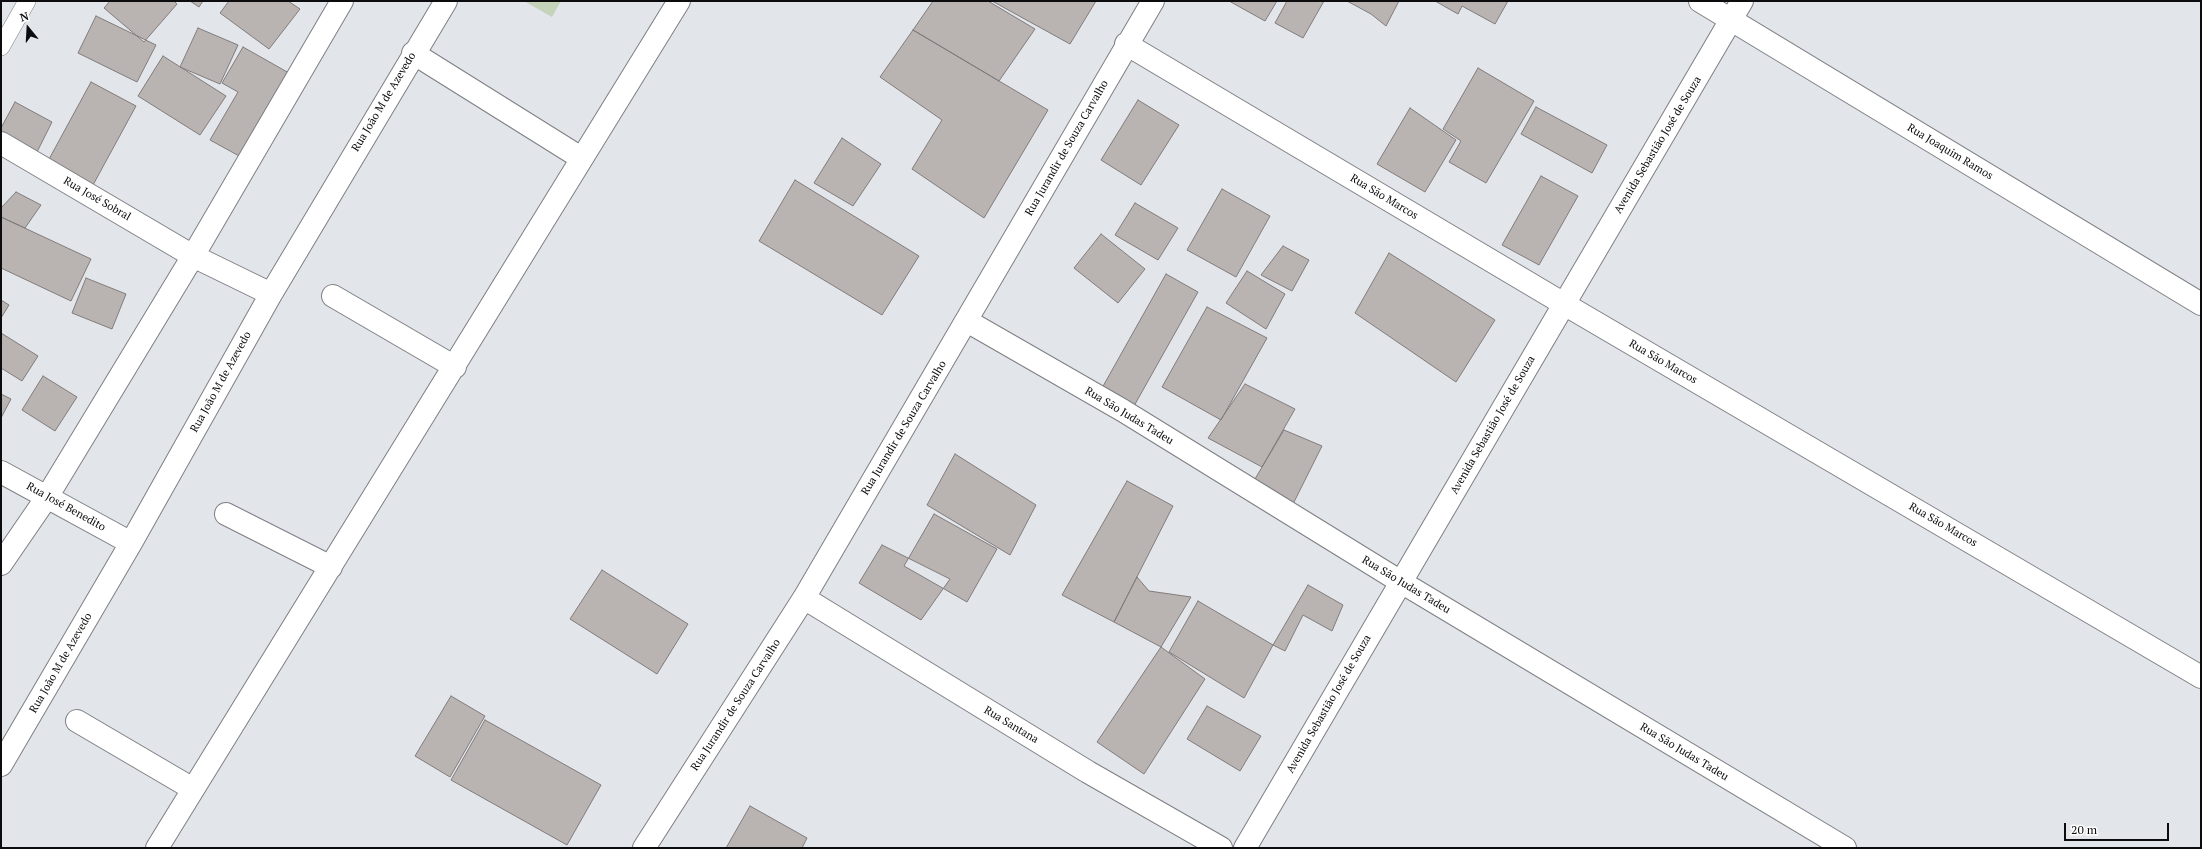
<!DOCTYPE html>
<html>
<head>
<meta charset="utf-8">
<style>
  body { margin:0 }
  #map { position:relative; width:2202px; height:849px; overflow:hidden; background:#e2e5ea; font-family:"PT Serif",serif }
  canvas { display:block }
  .frame { position:absolute; inset:0; border:2px solid #0c0c0e; pointer-events:none }
  .north { position:absolute; left:8px; top:8px; width:40px; height:40px; -webkit-text-stroke:3px #fff; paint-order:stroke; rotate:342deg; font-size:11px; font-weight:700; line-height:16px; text-align:center; color:#0c0c0e }
  .north::after { content:''; display:block; margin:auto; width:14px; height:18px; background:#0c0c0e; clip-path:polygon(50% 0,100% 100%,50% 72%,0 100%) }
  .scale { position:absolute; left:2064px; top:823px; width:105px; height:18px; box-sizing:border-box; border:2px solid #0c0c0e; border-top:0; padding-left:5px; font-size:12px; line-height:14px; white-space:nowrap; color:#0c0c0e; -webkit-text-stroke:3px #fff; paint-order:stroke }
</style>
</head>
<body>
<div id="map">
<canvas width="2202" height="849"></canvas>
<div class="frame"></div>
<div class="north">N</div>
<div class="scale">20 m</div>
</div>
<script>
const context = document.querySelector('canvas').getContext('2d');
context.lineJoin = 'round';
function paint(path, color) {
  context.fillStyle = color;
  context.fill(path, 'evenodd');
}
function toPath(rows) {
  const path = new Path2D();
  for (const r of rows) {
    path.moveTo(r[0], r[1]);
    for (let i = 2; i < r.length; i += 2) path.lineTo(r[i], r[i + 1]);
  }
  return path;
}
function strokePath(path, color, width, dash) {
  context.strokeStyle = color;
  context.lineWidth = width;
  context.lineCap = dash ? 'butt' : 'round';
  context.setLineDash(dash || []);
  context.stroke(path);
}
function label(font, color, halo, rows, align = 'center') {
  context.font = font + ' "PT Serif",serif';
  context.lineWidth = 4;
  context.setLineDash([]);
  context.textBaseline = 'middle';
  context.strokeStyle = halo;
  context.fillStyle = color;
  for (const [text, x, y, turn = 0] of rows) {
    context.save();
    context.translate(x, y);
    context.rotate((+turn || 0) * Math.PI / 180);
    context.textAlign = isNaN(turn) ? turn : align;
    if (halo) context.strokeText(text, 0, 0);
    context.fillText(text, 0, 0);
    context.restore();
  }
}
paint(toPath([
  [524,1,561,1,552,17]
]), '#c4d3b9');
const building = toPath([
  [110,1,174,1,177,4,144,42,104,8,110,1],
  [190,1,203,1,199,7,190,1],
  [229,1,288,1,300,9,269,49,220,13,229,1],
  [933,1,988,1,1035,29,999,81,913,30,933,1],
  [992,1,1096,1,1070,44,992,1],
  [1229,1,1277,1,1265,21,1229,1],
  [1287,1,1324,1,1303,38,1275,23,1287,1],
  [1347,1,1399,1,1386,26,1371,14,1347,1],
  [1435,1,1508,1,1495,24,1462,6,1458,14,1435,1],
  [96,16,156,45,137,82,78,53,96,16],
  [198,28,238,45,220,84,180,67,198,28],
  [913,30,1048,110,984,218,912,169,942,120,880,77,913,30],
  [243,47,289,73,241,157,210,140,238,92,222,83,243,47],
  [163,56,226,96,200,135,138,96,163,56],
  [1478,68,1534,101,1486,183,1449,162,1461,141,1443,129,1478,68],
  [91,82,136,106,93,185,48,161,91,82],
  [1138,100,1179,125,1141,185,1101,160,1138,100],
  [15,102,52,122,37,152,1,133,1,128,15,102],
  [1536,107,1607,145,1592,173,1521,134,1536,107],
  [1410,108,1456,140,1425,192,1377,164,1410,108],
  [842,138,881,164,853,206,814,183,842,138],
  [1541,176,1578,196,1539,265,1502,245,1541,176],
  [795,180,919,256,882,315,759,241,795,180],
  [1222,189,1270,216,1236,277,1187,250,1222,189],
  [16,192,41,205,25,228,1,217,1,208,16,192],
  [1135,203,1178,228,1158,260,1115,235,1135,203],
  [1,217,91,259,71,301,1,268,1,217],
  [1101,234,1145,269,1118,303,1074,268,1101,234],
  [1283,246,1309,260,1292,291,1261,275,1283,246],
  [1389,253,1495,320,1456,382,1355,313,1389,253],
  [1247,271,1285,294,1266,329,1226,303,1247,271],
  [1166,274,1198,292,1134,406,1102,388,1166,274],
  [86,278,126,294,112,329,72,313,86,278],
  [1,300,9,305,1,318,1,300],
  [1207,307,1267,338,1221,420,1162,387,1207,307],
  [1,333,38,356,22,381,1,368,1,333],
  [43,376,77,397,55,431,22,410,43,376],
  [1245,384,1295,409,1262,467,1208,438,1245,384],
  [1,394,11,399,1,418,1,394],
  [1284,430,1322,446,1292,506,1252,484,1284,430],
  [955,454,1036,505,1010,555,927,505,955,454],
  [1127,481,1173,506,1114,622,1062,595,1127,481],
  [934,514,997,549,967,602,904,566,934,514],
  [882,545,950,579,921,620,859,583,882,545],
  [602,570,688,624,657,674,570,619,602,570],
  [1137,577,1149,591,1191,597,1161,647,1114,622,1137,577],
  [1308,585,1343,605,1332,631,1303,615,1285,651,1273,645,1308,585],
  [1198,601,1273,645,1244,698,1169,652,1198,601],
  [1161,647,1205,679,1144,774,1097,742,1161,647],
  [451,696,485,716,450,777,415,756,451,696],
  [1207,706,1261,736,1240,771,1187,739,1207,706],
  [485,720,601,785,567,845,451,780,485,720],
  [750,806,807,838,802,848,726,848,750,806]
]);
paint(building, '#b9b3b2');
strokePath(building, '#817c7b', 1);
const service = toPath([
  [1,47,27,1]
]);
const minor = toPath([
  [1700,1,2201,304],
  [1126,44,1564,304,2201,677],
  [413,53,581,158],
  [1,143,193,256,271,294],
  [333,296,455,367],
  [967,321,1122,410,1401,582,1845,848],
  [1,472,131,543],
  [226,514,331,567],
  [1,564,47,497,193,256,342,1],
  [804,598,1088,772,1221,848],
  [77,721,193,789],
  [1,765,131,543,271,294,446,1],
  [157,848,679,1],
  [644,848,804,598,1153,1],
  [1245,848,1742,1]
]);
strokePath(service, '#7d7f83', 18);
strokePath(minor, '#7d7f83', 24);
strokePath(service, '#fff', 17);
strokePath(minor, '#fff', 22);
label('11px', '#0c0c0e', '#fff', [
  ["Rua João M de Azevedo",384,102,-59],
  ["Avenida Sebastião José de Souza",1658,145,-59],
  ["Rua Jurandir de Souza Carvalho",1067,148,-60],
  ["Rua Joaquim Ramos",1950,152,31],
  ["Rua São Marcos",1384,197,31],
  ["Rua José Sobral",97,199,30],
  ["Rua São Marcos",1663,362,30],
  ["Rua João M de Azevedo",221,382,-61],
  ["Rua São Judas Tadeu",1129,416,31],
  ["Avenida Sebastião José de Souza",1493,425,-60],
  ["Rua Jurandir de Souza Carvalho",904,428,-59],
  ["Rua José Benedito",66,507,29],
  ["Rua São Marcos",1943,525,30],
  ["Rua São Judas Tadeu",1406,585,31],
  ["Rua João M de Azevedo",61,663,-60],
  ["Avenida Sebastião José de Souza",1329,704,-60],
  ["Rua Jurandir de Souza Carvalho",736,705,-57],
  ["Rua Santana",1011,725,31],
  ["Rua São Judas Tadeu",1684,752,31]
]);
</script>
</body>
</html>
